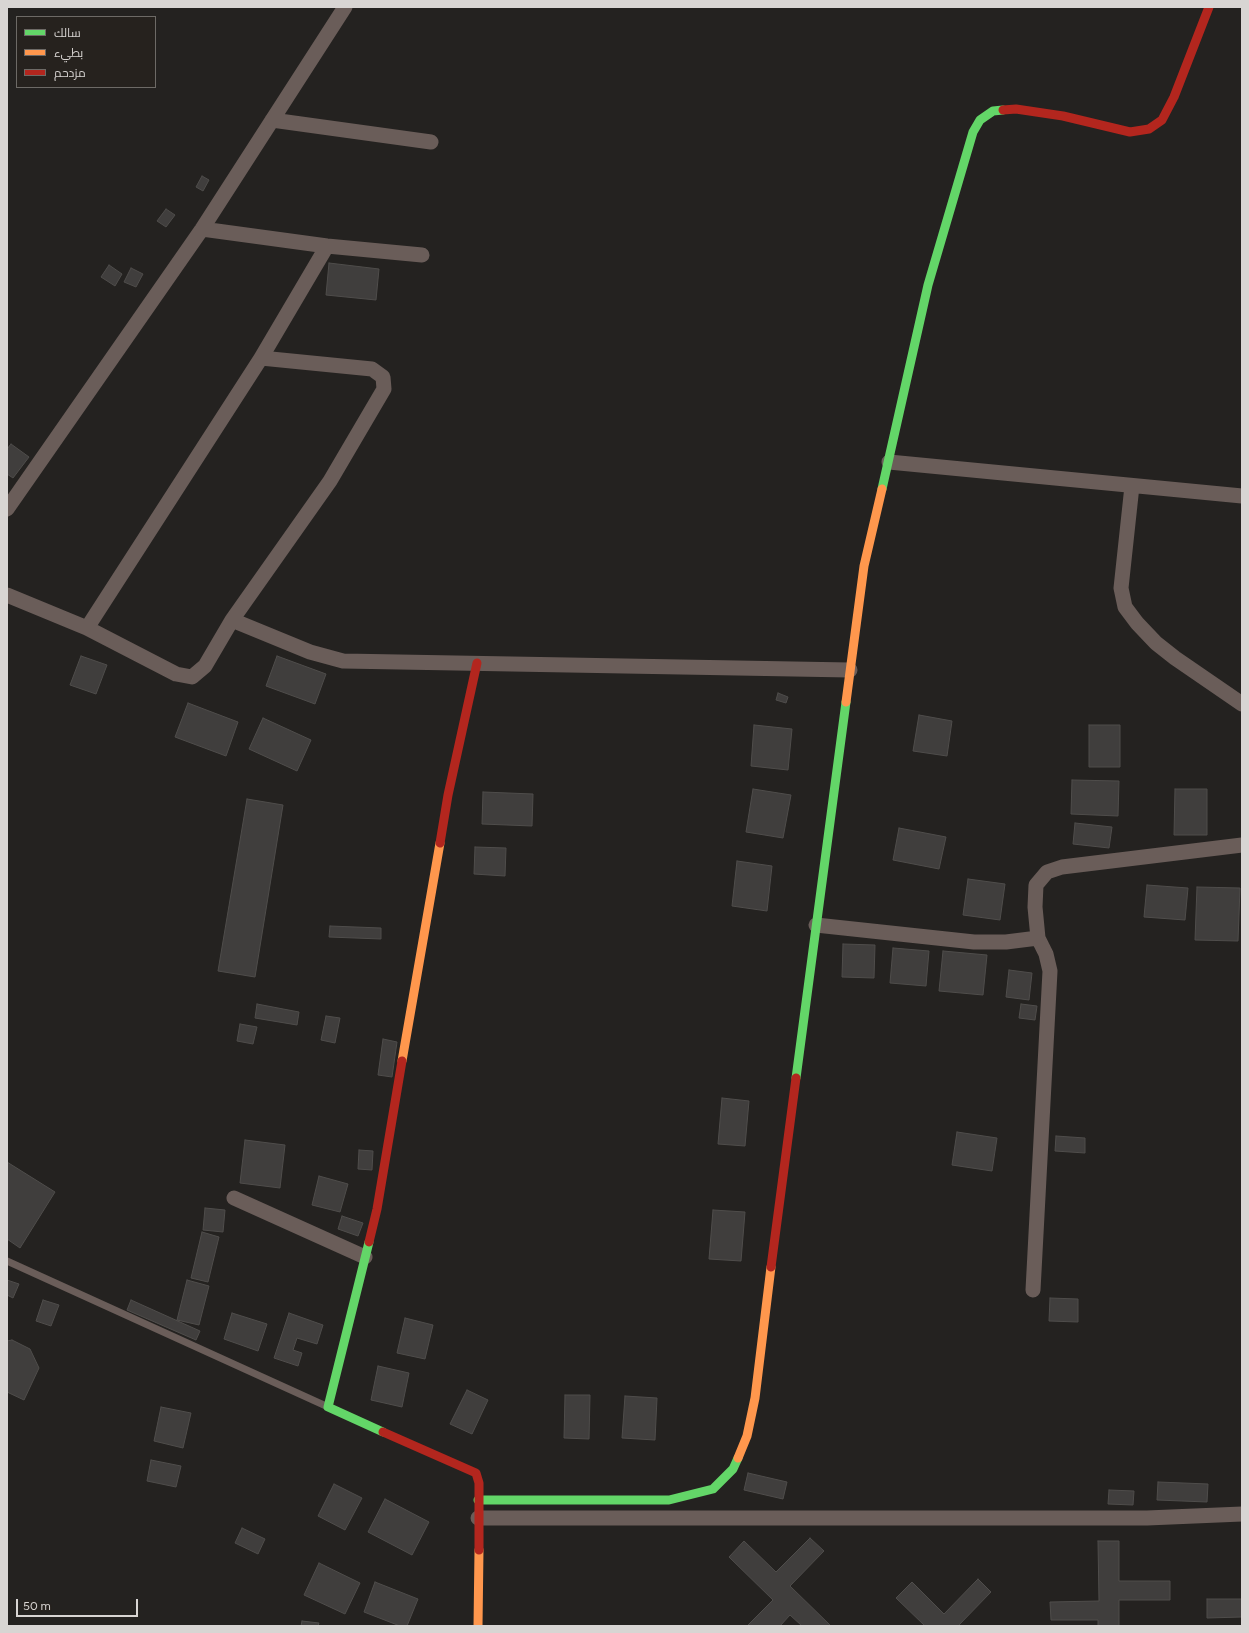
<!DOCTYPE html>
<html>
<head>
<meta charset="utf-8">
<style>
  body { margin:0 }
  #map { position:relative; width:1249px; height:1633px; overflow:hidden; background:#242220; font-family:Figtree,Cairo,sans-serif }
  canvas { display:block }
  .frame { position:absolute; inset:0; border:8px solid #d8d5d3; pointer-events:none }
  .legend { position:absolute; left:16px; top:16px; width:140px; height:72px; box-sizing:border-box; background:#26221e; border:1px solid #6d6a66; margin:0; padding:5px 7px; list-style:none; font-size:12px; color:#d8d5d3 }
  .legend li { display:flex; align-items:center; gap:8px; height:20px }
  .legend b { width:20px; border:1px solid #6d6a66 }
  .scale { position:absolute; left:16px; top:1599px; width:122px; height:18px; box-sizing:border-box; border:2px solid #d8d5d3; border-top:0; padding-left:5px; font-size:12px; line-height:14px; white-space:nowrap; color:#d8d5d3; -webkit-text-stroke:3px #26221e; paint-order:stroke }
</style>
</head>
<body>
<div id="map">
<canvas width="1249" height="1633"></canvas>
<div class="frame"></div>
<ul class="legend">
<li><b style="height:5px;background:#63d668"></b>سالك</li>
<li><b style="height:5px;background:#ff974d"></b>بطيء</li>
<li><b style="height:5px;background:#b3261e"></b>مزدحم</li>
</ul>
<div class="scale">50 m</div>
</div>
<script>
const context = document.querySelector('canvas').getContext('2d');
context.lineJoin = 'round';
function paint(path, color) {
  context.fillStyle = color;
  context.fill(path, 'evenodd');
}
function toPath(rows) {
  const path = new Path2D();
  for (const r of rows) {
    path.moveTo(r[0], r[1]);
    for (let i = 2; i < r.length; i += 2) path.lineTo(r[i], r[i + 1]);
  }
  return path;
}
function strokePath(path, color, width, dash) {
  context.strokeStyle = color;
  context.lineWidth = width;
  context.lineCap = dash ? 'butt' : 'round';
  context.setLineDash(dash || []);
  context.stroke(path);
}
const building = toPath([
  [202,176,209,180,203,191,196,187,202,176],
  [166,209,175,215,166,227,157,221,166,209],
  [329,263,379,269,376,300,326,295,329,263],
  [109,265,122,274,115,286,101,277,109,265],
  [131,268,143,274,136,287,124,282,131,268],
  [11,444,29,457,13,478,7,474,7,449,11,444],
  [81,656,107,665,96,694,70,685,81,656],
  [277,656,326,674,315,704,266,686,277,656],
  [778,693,788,697,786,703,776,700,778,693],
  [188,703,238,722,226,756,175,737,188,703],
  [919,715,952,721,947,756,913,751,919,715],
  [263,718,311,740,297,771,249,749,263,718],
  [754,725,792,729,788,770,751,766,754,725],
  [1089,725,1120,725,1120,767,1089,767,1089,725],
  [1072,780,1119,781,1118,816,1071,814,1072,780],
  [753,789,791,795,783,838,746,832,753,789],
  [1175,789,1207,789,1207,835,1174,835,1175,789],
  [483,792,533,794,532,826,482,824,483,792],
  [247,799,283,805,255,977,218,971,247,799],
  [1075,823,1112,827,1109,848,1073,844,1075,823],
  [899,828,946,837,939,869,893,860,899,828],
  [475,847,506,848,505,876,474,874,475,847],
  [737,861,772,866,767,911,732,906,737,861],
  [968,879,1005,884,1000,920,963,915,968,879],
  [1147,885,1188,888,1185,920,1144,917,1147,885],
  [1197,887,1240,888,1238,941,1195,940,1197,887],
  [330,926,381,928,381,939,329,937,330,926],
  [843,944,875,945,874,978,842,977,843,944],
  [893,948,929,951,926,986,890,983,893,948],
  [943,951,987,955,983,995,939,991,943,951],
  [1009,970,1032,973,1029,1000,1006,997,1009,970],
  [257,1004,299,1012,297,1025,255,1018,257,1004],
  [1021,1004,1037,1006,1035,1020,1019,1018,1021,1004],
  [326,1016,340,1018,335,1043,321,1040,326,1016],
  [240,1024,257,1027,253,1044,237,1041,240,1024],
  [383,1039,397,1042,392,1077,378,1075,383,1039],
  [722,1098,749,1101,745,1146,718,1144,722,1098],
  [957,1132,997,1138,992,1171,952,1165,957,1132],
  [1056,1136,1085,1138,1085,1153,1055,1151,1056,1136],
  [245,1140,285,1145,280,1188,240,1183,245,1140],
  [359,1150,373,1151,372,1170,358,1169,359,1150],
  [7,1162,55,1192,20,1248,7,1239,7,1162],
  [319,1176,348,1184,340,1212,312,1205,319,1176],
  [205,1208,225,1210,223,1232,203,1230,205,1208],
  [713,1210,745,1212,741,1261,709,1259,713,1210],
  [342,1216,363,1223,358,1236,338,1229,342,1216],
  [202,1232,219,1237,208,1282,191,1278,202,1232],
  [7,1280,19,1284,13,1298,7,1295,7,1280],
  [187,1280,209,1286,199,1325,177,1320,187,1280],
  [1050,1298,1078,1299,1078,1322,1049,1321,1050,1298],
  [43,1300,59,1305,51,1326,36,1321,43,1300],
  [131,1300,200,1331,196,1340,127,1310,131,1300],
  [232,1313,267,1324,258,1351,224,1339,232,1313],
  [289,1313,323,1325,317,1344,297,1338,293,1350,302,1353,298,1366,274,1358,289,1313],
  [405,1318,433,1325,425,1359,397,1353,405,1318],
  [12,1340,30,1349,39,1368,24,1400,7,1392,7,1341,12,1340],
  [378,1366,409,1373,402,1407,371,1400,378,1366],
  [467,1390,488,1400,472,1434,450,1424,467,1390],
  [565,1395,590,1395,589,1439,564,1438,565,1395],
  [625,1396,657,1398,655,1440,622,1438,625,1396],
  [161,1407,191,1413,183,1448,154,1441,161,1407],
  [151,1460,181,1466,176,1487,147,1481,151,1460],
  [748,1473,787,1482,783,1499,744,1490,748,1473],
  [1158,1482,1208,1484,1207,1502,1157,1500,1158,1482],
  [334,1484,362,1498,345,1530,318,1516,334,1484],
  [1109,1490,1134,1491,1133,1505,1108,1504,1109,1490],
  [385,1499,429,1522,412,1555,368,1532,385,1499],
  [242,1528,265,1539,258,1554,235,1543,242,1528],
  [810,1538,824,1551,790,1586,831,1626,802,1626,790,1615,780,1626,747,1626,773,1600,729,1557,744,1541,776,1572,810,1538],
  [1098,1541,1119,1541,1119,1581,1170,1581,1170,1600,1119,1600,1119,1626,1098,1626,1098,1620,1051,1620,1050,1602,1099,1601,1098,1541],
  [319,1563,360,1583,345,1614,304,1595,319,1563],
  [978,1579,991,1592,958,1626,925,1626,896,1598,912,1582,944,1614,978,1579],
  [375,1582,418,1599,407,1626,400,1626,364,1612,375,1582],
  [1207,1599,1242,1599,1242,1617,1207,1618,1207,1599],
  [302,1621,319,1623,318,1626,301,1626,302,1621]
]);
paint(building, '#403e3d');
strokePath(building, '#4f4d4b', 1);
strokePath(toPath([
  [7,1261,326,1406]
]), '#6a5d59', 7);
strokePath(toPath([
  [272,120,431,142],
  [202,229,327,246,422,255],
  [889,462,1242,496],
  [1132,486,1121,588,1125,607,1137,623,1156,643,1175,658,1242,704],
  [7,509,202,229,345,7],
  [7,595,87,628,176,674,192,677,205,666,232,620,330,481,384,389,383,377,372,369,261,358],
  [232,620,310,652,343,661,850,670],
  [87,628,261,358,327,246],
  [816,925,974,942,1006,942,1038,938,1035,907,1036,885,1047,872,1062,867,1242,845],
  [234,1198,365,1257],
  [1033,1290,1050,971,1046,954,1038,938],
  [478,1518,1147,1518,1242,1514]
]), '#6a5d59', 15);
strokePath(toPath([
  [882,489,928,285,973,132,980,120,993,111,1003,110],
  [796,1078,846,702],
  [369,1242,328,1407,383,1432],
  [478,1500,669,1500,713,1489,733,1469,738,1458]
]), '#63d668', 9);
strokePath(toPath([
  [846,702,864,566,882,489],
  [402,1061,440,843],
  [738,1458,747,1436,755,1398,771,1267],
  [478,1626,479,1550]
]), '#ff974d', 9);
strokePath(toPath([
  [1003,110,1016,109,1063,116,1130,132,1149,129,1162,120,1174,97,1209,7],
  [440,843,448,795,477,663],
  [369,1242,377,1209,402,1061],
  [771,1267,796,1078],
  [383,1432,476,1473,479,1483,479,1550]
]), '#b3261e', 9);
</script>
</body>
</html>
